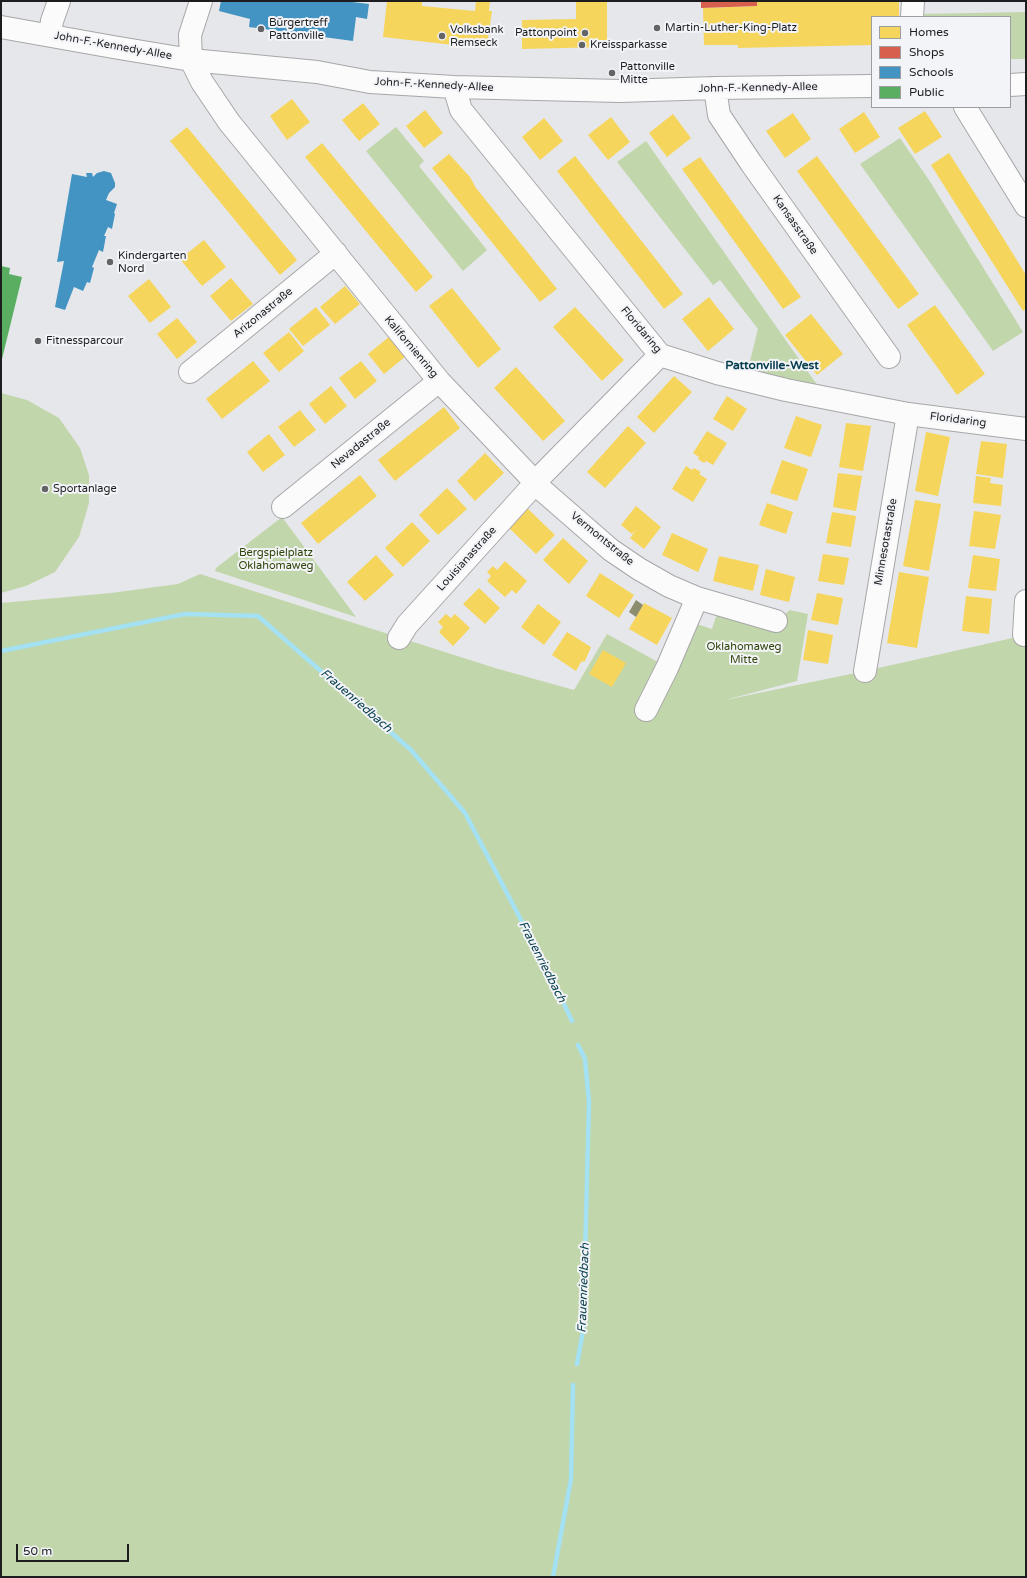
<!DOCTYPE html>
<html>
<head>
<meta charset="utf-8">
<style>
  body { margin:0 }
  #map { position:relative; width:1027px; height:1578px; overflow:hidden; background:#e6e7ea; font-family:"Varela Round",sans-serif }
  canvas { display:block }
  .frame { position:absolute; inset:0; border:2px solid #1d1d1f; pointer-events:none }
  .legend { position:absolute; left:871px; top:16px; width:140px; height:92px; box-sizing:border-box; background:#f3f4f8; border:1px solid #9d9ea1; margin:0; padding:5px 7px; list-style:none; font-size:12px; color:#1d1d1f }
  .legend li { display:flex; align-items:center; gap:8px; height:20px }
  .legend b { width:20px; border:1px solid #9d9ea1 }
  .scale { position:absolute; left:16px; top:1544px; width:113px; height:18px; box-sizing:border-box; border:2px solid #1d1d1f; border-top:0; padding-left:5px; font-size:12px; line-height:14px; white-space:nowrap; color:#1d1d1f; -webkit-text-stroke:3px #f3f4f8; paint-order:stroke }
</style>
</head>
<body>
<div id="map">
<canvas width="1027" height="1578"></canvas>
<div class="frame"></div>
<ul class="legend">
<li><b style="height:11px;background:#f6d55c"></b>Homes</li>
<li><b style="height:11px;background:#d6604d"></b>Shops</li>
<li><b style="height:11px;background:#4393c3"></b>Schools</li>
<li><b style="height:11px;background:#5aae61"></b>Public</li>
</ul>
<div class="scale">50 m</div>
</div>
<script>
const context = document.querySelector('canvas').getContext('2d');
context.lineJoin = 'round';
function paint(path, color) {
  context.fillStyle = color;
  context.fill(path, 'evenodd');
}
function toPath(rows) {
  const path = new Path2D();
  for (const r of rows) {
    path.moveTo(r[0], r[1]);
    for (let i = 2; i < r.length; i += 2) path.lineTo(r[i], r[i + 1]);
  }
  return path;
}
function strokePath(path, color, width, dash) {
  context.strokeStyle = color;
  context.lineWidth = width;
  context.lineCap = dash ? 'butt' : 'round';
  context.setLineDash(dash || []);
  context.stroke(path);
}
function label(font, color, halo, rows, align = 'center') {
  context.font = font + ' "Varela Round",sans-serif';
  context.lineWidth = 4;
  context.setLineDash([]);
  context.textBaseline = 'middle';
  context.strokeStyle = halo;
  context.fillStyle = color;
  for (const [text, x, y, turn = 0] of rows) {
    context.save();
    context.translate(x, y);
    context.rotate((+turn || 0) * Math.PI / 180);
    context.textAlign = isNaN(turn) ? turn : align;
    if (halo) context.strokeText(text, 0, 0);
    context.fillText(text, 0, 0);
    context.restore();
  }
}
paint(toPath([
  [1026,12,1026,59,1010,59,1010,17,919,17,919,14],
  [396,127,424,161,419,166,487,250,463,271,366,151],
  [900,138,929,180,1023,332,993,351,860,164],
  [646,141,820,389,747,373,758,329,720,280,713,285,617,162],
  [1,393,27,400,59,418,80,448,89,475,89,503,79,537,55,572,26,586,1,593],
  [282,517,356,617,215,571,216,568],
  [200,574,495,668,574,690,607,634,667,667,688,621,712,629,720,605,776,621,790,610,808,614,797,681,725,700,865,671,1026,635,1026,1577,1,1577,1,603,111,593,178,584]
]), '#c2d6ab');
paint(toPath([
  [387,1,422,1,422,6,475,11,476,1,490,1,489,11,492,11,487,46,462,43,462,46,383,37],
  [576,1,607,1,607,47,522,49,522,20,576,19],
  [757,1,899,1,899,16,872,17,872,45,738,48,738,45,704,45,703,8,757,6],
  [292,99,310,122,287,140,270,116],
  [363,103,380,124,359,141,342,120],
  [425,110,443,133,424,148,406,126],
  [925,111,942,137,915,154,898,128],
  [864,112,880,137,855,153,839,129],
  [793,113,811,139,785,158,766,131],
  [673,114,691,138,667,157,649,133],
  [611,117,630,142,608,160,588,135],
  [544,118,563,141,540,160,522,137],
  [187,127,297,260,280,275,170,141],
  [322,143,433,277,416,292,305,157],
  [949,153,997,228,1026,275,1026,309,1023,311,931,165],
  [449,154,470,177,476,188,557,289,540,302,432,168],
  [575,156,683,294,664,309,557,171],
  [817,156,919,294,898,309,797,171],
  [700,157,801,297,783,309,682,169],
  [204,240,226,267,202,286,180,259],
  [231,278,253,304,231,321,210,296],
  [149,279,171,307,150,323,128,296],
  [345,286,360,304,335,324,320,307],
  [452,288,501,349,478,368,429,306],
  [709,297,734,329,708,351,682,319],
  [935,305,985,374,957,395,907,325],
  [316,307,330,325,303,346,289,329],
  [575,307,624,360,602,381,553,327],
  [811,314,843,354,817,375,785,335],
  [177,318,197,342,177,359,157,334],
  [289,332,304,351,279,372,263,353],
  [390,336,406,356,384,374,368,354],
  [253,361,270,381,222,419,206,399],
  [361,361,377,381,355,399,339,378],
  [516,367,565,421,543,441,494,388],
  [674,376,692,392,654,433,637,417],
  [331,386,347,406,325,424,309,404],
  [727,396,747,409,733,431,713,419],
  [444,407,460,428,395,481,378,460],
  [300,410,316,430,294,447,278,427],
  [796,416,822,425,811,457,784,448],
  [846,423,871,426,863,471,839,467],
  [628,426,646,443,605,488,587,472],
  [707,431,727,443,713,465,706,461,704,463,698,459,699,457,693,453],
  [926,432,950,437,938,496,915,491],
  [269,434,285,455,263,472,247,452],
  [981,441,1007,444,1003,478,976,474],
  [485,453,504,473,475,501,457,481],
  [782,460,808,469,797,501,770,493],
  [686,466,692,470,694,468,701,472,699,474,707,479,693,502,672,489],
  [838,473,862,476,856,511,833,507],
  [360,475,377,496,318,544,301,523],
  [976,476,991,478,990,483,1003,485,1001,506,973,503],
  [447,488,467,509,438,535,419,515],
  [915,500,941,504,929,571,903,566],
  [767,503,793,512,786,534,759,525],
  [525,506,555,535,536,554,507,526],
  [636,506,661,527,644,549,630,538,637,529,632,534,621,525],
  [974,511,1001,515,995,549,969,546],
  [832,512,856,516,851,547,826,543],
  [412,522,430,541,403,567,385,548],
  [672,533,708,549,698,572,662,555],
  [563,538,588,561,569,584,543,560],
  [823,554,849,558,844,585,818,581],
  [376,555,394,575,365,601,347,582],
  [973,555,1000,559,996,591,968,588],
  [719,556,759,565,753,591,713,581],
  [505,561,527,581,516,594,512,590,505,597,487,581,491,576,487,572,493,566,497,570],
  [766,569,795,577,789,602,760,595],
  [899,572,929,577,917,648,887,643],
  [600,573,634,595,619,618,586,596],
  [479,588,500,608,485,624,463,604],
  [817,593,843,598,838,625,811,620],
  [966,596,992,599,989,634,962,631],
  [644,603,672,618,657,645,629,629],
  [538,604,561,622,544,645,521,627],
  [446,614,451,618,455,614,470,628,453,646,439,632,443,627,438,622],
  [808,630,833,635,828,664,803,660],
  [567,632,591,647,585,661,581,662,576,671,552,655],
  [603,650,626,663,612,687,589,674]
]), '#f6d55c');
paint(toPath([
  [701,1,757,1,757,6,701,8]
]), '#d6604d');
paint(toPath([
  [221,1,344,1,369,4,367,19,356,17,353,41,249,27,250,19,219,11],
  [104,171,111,173,115,183,115,187,109,193,106,200,117,204,114,213,115,214,112,229,108,227,104,236,106,236,103,252,99,250,92,267,94,268,90,283,87,282,83,291,74,287,65,310,55,307,64,261,57,262,72,174,87,177,86,173,92,173,93,177,97,173]
]), '#4393c3');
paint(toPath([
  [1,266,10,268,9,274,22,277,2,359]
]), '#5aae61');
paint(toPath([
  [636,600,643,605,636,617,629,612]
]), '#8c8c6e');
strokePath(toPath([
  [1,651,185,614,258,616,411,750,465,813,553,981,572,1021],
  [577,1364,583,1331,589,1102,585,1059,578,1045],
  [553,1577,571,1479,573,1385]
]), '#a4e1f3', 4.5);
const minor = toPath([
  [201,1,190,35,191,60,202,82,229,122,439,381,535,482,660,355],
  [912,17,913,1],
  [1,27,113,47,191,60,317,72,370,82,454,87,620,91,715,88,872,86],
  [50,35,52,21,59,1],
  [1010,85,1026,84],
  [454,87,461,110,660,355,717,373,786,390,908,414,1026,429],
  [715,88,719,115,751,163,889,357],
  [965,107,1026,206],
  [190,372,231,339,336,253],
  [283,507,439,381],
  [1024,635,1026,601],
  [399,638,407,625,530,489,535,482,542,490,611,550,639,569,669,586,697,598,776,621],
  [865,671,908,414],
  [646,710,667,668,697,598]
]);
strokePath(minor, '#a7a7a9', 24);
strokePath(minor, '#fbfbfc', 22);
for (const [x, y, r, color] of [
  [657,28,4,"#636466"],
  [261,29,4,"#636466"],
  [585,33,4,"#636466"],
  [442,36,4,"#636466"],
  [582,45,4,"#636466"],
  [612,73,4,"#636466"],
  [110,262,4,"#636466"],
  [38,341,4,"#636466"],
  [45,489,4,"#636466"]
]) {
  const dot = new Path2D();
  dot.arc(x, y, r, 0, 2 * Math.PI);
  context.fillStyle = color;
  context.fill(dot);
  strokePath(dot, '#f3f4f8', 1.5);
}
label('11px', '#1d1d1f', '#f3f4f8', [
  ["Bürgertreff",269,23],
  ["Pattonville",269,36],
  ["Martin-Luther-King-Platz",665,28],
  ["Volksbank",450,30],
  ["Remseck",450,43],
  ["Pattonpoint",577,33,"right"],
  ["Kreissparkasse",590,45],
  ["Pattonville",620,67],
  ["Mitte",620,80],
  ["Kindergarten",118,256],
  ["Nord",118,269],
  ["Fitnessparcour",46,341],
  ["Sportanlage",53,489]
], 'left');
label('11px', '#1d1d1f', '#f3f4f8', [
  ["John-F.-Kennedy-Allee",113,46,10],
  ["John-F.-Kennedy-Allee",434,85,3],
  ["John-F.-Kennedy-Allee",758,88,-1],
  ["Kansasstraße",795,225,55],
  ["Arizonastraße",263,313,-39],
  ["Floridaring",641,330,50],
  ["Kalifornienring",411,347,50],
  ["Floridaring",958,420,7],
  ["Nevadastraße",361,444,-39],
  ["Vermontstraße",602,539,39],
  ["Minnesotastraße",886,542,-80],
  ["Louisianastraße",467,559,-48]
]);
label('11px', '#2f4408', '#f3f4f8', [
  ["Bergspielplatz",276,553],
  ["Oklahomaweg",276,566],
  ["Oklahomaweg",744,647],
  ["Mitte",744,660]
]);
label('bold 12px', '#063d4e', '#f3f4f8', [
  ["Pattonville-West",772,366]
]);
label('italic 12px', '#0c424f', '#f3f4f8', [
  ["Frauenriedbach",356,701,41],
  ["Frauenriedbach",542,962,63],
  ["Frauenriedbach",584,1288,-88]
]);
</script>
</body>
</html>
